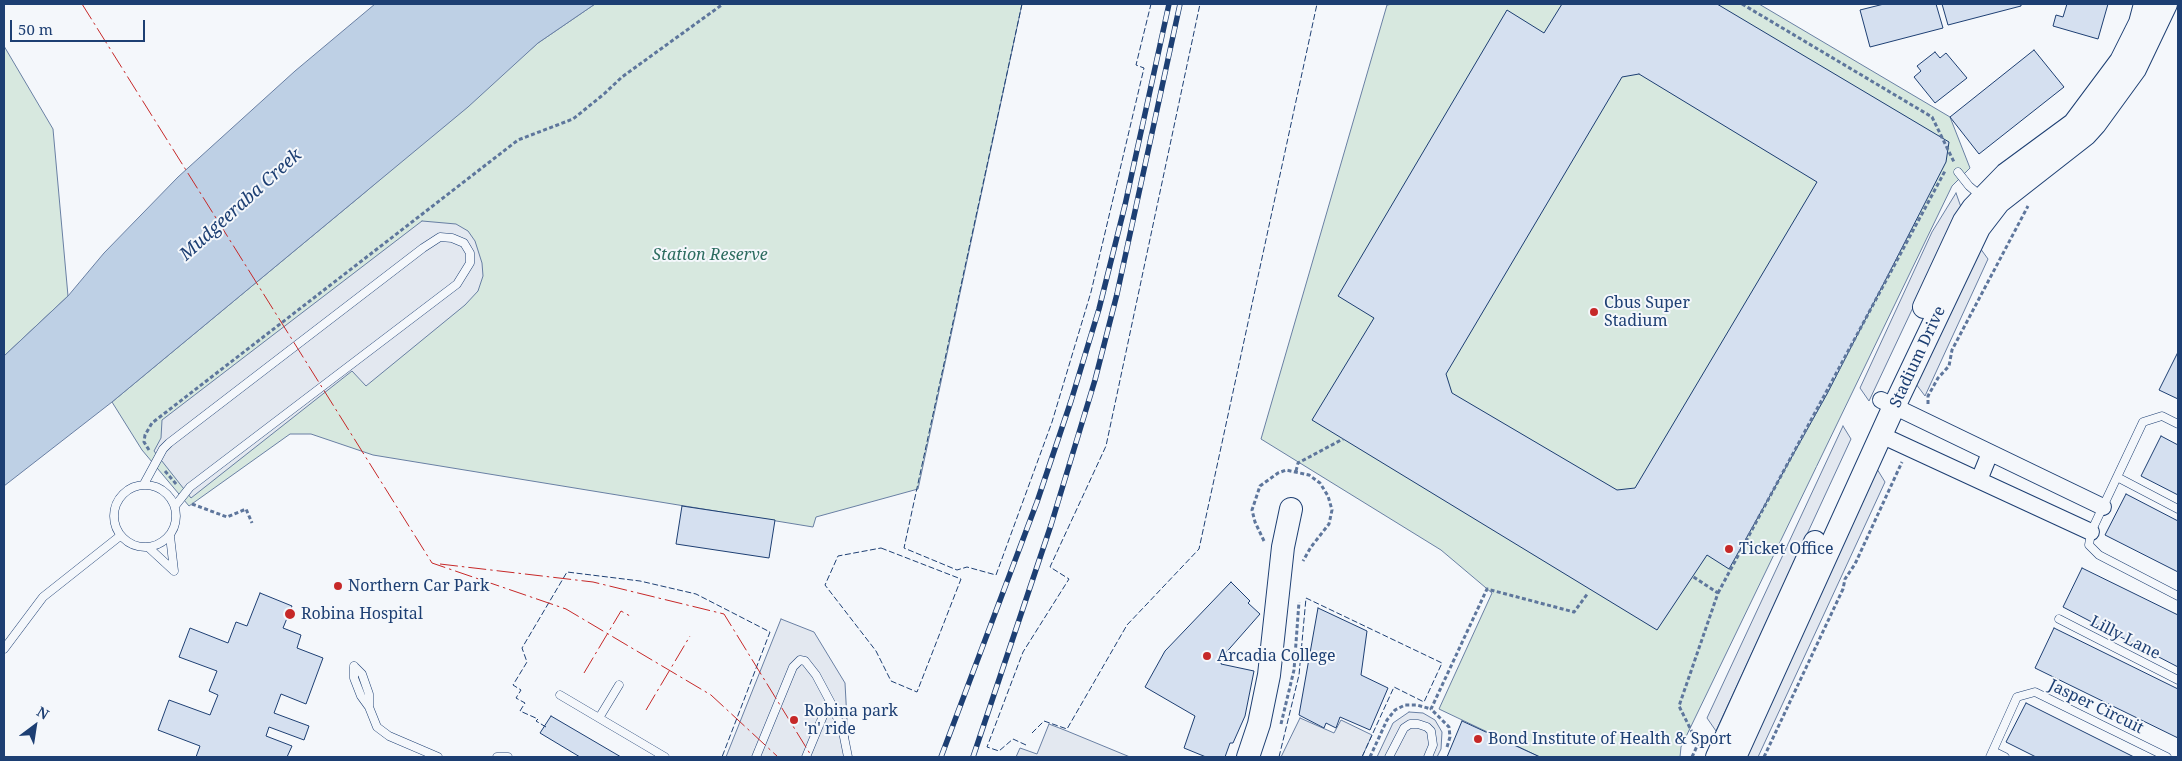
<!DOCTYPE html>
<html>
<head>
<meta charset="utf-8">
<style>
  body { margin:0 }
  #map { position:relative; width:2182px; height:761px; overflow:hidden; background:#f4f7fb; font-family:"Noto Serif",serif }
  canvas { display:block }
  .frame { position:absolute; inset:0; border:5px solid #1d3f73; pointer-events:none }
  .north { position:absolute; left:10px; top:701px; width:50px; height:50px; -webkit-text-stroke:4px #f4f7fb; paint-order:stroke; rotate:31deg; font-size:14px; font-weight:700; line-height:20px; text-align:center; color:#1d3f73 }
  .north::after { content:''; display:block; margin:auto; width:18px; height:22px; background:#1d3f73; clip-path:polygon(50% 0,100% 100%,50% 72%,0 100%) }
  .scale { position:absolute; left:10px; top:20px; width:135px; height:22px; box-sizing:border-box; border:2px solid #1d3f73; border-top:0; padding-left:6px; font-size:15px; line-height:18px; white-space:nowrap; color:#1d3f73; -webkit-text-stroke:4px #f4f7fb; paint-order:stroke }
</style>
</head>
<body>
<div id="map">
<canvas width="2182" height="761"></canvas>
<div class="frame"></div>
<div class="north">N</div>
<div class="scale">50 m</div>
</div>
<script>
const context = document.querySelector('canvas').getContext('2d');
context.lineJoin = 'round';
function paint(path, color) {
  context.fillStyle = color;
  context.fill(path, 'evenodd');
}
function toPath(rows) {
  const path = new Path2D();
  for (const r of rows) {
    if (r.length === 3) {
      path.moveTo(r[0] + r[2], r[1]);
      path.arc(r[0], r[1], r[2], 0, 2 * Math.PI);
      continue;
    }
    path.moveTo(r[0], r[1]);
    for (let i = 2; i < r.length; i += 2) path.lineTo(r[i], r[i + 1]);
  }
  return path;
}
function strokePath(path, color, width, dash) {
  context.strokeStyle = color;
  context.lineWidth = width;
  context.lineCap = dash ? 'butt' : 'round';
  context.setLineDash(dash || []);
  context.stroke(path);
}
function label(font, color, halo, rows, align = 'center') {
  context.font = font + ' "Noto Serif",serif';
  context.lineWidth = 4;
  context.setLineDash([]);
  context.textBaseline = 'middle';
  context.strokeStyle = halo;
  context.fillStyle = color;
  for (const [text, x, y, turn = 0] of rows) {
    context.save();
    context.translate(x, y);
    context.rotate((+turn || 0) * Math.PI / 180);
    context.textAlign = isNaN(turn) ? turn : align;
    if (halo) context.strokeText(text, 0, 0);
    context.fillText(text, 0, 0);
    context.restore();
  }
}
const green = toPath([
  [595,4,1022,4,918,489,816,517,813,527,373,455,311,434,290,434,189,506,142,450,112,402,363,194,538,43,595,4],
  [1393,4,1759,4,1950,117,1970,168,1952,186,1681,747,1680,757,1540,757,1439,709,1492,593,1441,550,1261,439,1387,5,1393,4],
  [4,46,53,129,68,296,4,356,4,46]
]);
paint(green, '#d7e8df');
strokePath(green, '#687fa3', 1);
const parking = toPath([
  [1956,193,1962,210,1942,246,1869,401,1860,388,1932,232,1956,193],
  [422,221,456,224,468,231,475,241,482,263,483,276,478,291,465,305,366,386,352,371,191,498,154,451,161,438,162,420,422,221],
  [1980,248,1988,259,1925,396,1916,384,1980,248],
  [1843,426,1851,439,1716,731,1707,718,1843,426],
  [1877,469,1885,482,1758,757,1743,757,1877,469],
  [781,619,814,632,845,683,849,757,726,757,781,619],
  [1409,712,1423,713,1435,720,1442,732,1441,749,1437,757,1377,757,1393,723,1409,712],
  [1300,718,1334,733,1341,720,1372,735,1362,757,1281,757,1300,718],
  [1049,724,1067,731,1130,757,1016,757,1020,748,1037,754,1049,724]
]);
paint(parking, '#e3e8f0');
strokePath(parking, '#687fa3', 1);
const water = toPath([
  [375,4,595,4,538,43,468,107,363,194,112,402,4,486,4,356,68,296,104,253,178,177,295,71,375,4]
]);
paint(water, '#bed0e5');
strokePath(water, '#687fa3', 1);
const building = toPath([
  [1562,4,1717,4,1949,142,1946,162,1827,394,1729,569,1707,555,1657,630,1312,420,1374,318,1338,296,1507,10,1544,33,1562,4],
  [1639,74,1817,182,1635,488,1617,490,1452,393,1446,374,1622,77,1639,74],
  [1884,4,1936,4,1943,28,1870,47,1860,10,1884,4],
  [1942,4,2021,4,2021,6,1948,25,1942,4],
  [2067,4,2108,4,2098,39,2053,26,2056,15,2063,17,2067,4],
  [2034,50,2064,87,1979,154,1950,117,2034,50],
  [1935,52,1940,58,1946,53,1967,78,1935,103,1914,77,1921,71,1917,66,1935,52],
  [2178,352,2178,399,2159,390,2178,352],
  [2161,436,2178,445,2178,495,2141,476,2161,436],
  [2126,494,2178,521,2178,572,2105,535,2126,494],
  [682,506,775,520,769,558,676,544,682,506],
  [2082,568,2178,615,2178,667,2063,607,2082,568],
  [1231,582,1250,601,1248,603,1260,614,1223,656,1221,664,1254,671,1245,716,1233,743,1230,743,1225,757,1206,757,1184,748,1195,716,1145,687,1165,651,1231,582],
  [260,593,292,606,283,628,301,635,297,648,323,658,306,704,281,694,274,713,309,726,304,740,269,727,266,736,292,746,287,757,196,757,200,746,158,730,169,700,210,715,218,695,209,691,217,671,179,657,190,628,228,643,236,622,247,626,260,593],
  [1318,608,1367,631,1361,675,1388,688,1370,730,1340,717,1336,728,1326,723,1324,728,1299,715,1318,608],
  [2054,628,2178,689,2178,738,2035,668,2054,628],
  [2026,703,2134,757,2036,757,2006,742,2026,703],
  [551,716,621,757,580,757,540,733,551,716],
  [1462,721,1540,757,1447,757,1462,721]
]);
paint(building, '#d5e0f0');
strokePath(building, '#1d3f73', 1);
const lane = toPath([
  [1958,172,1969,186,1982,197],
  [2178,424,2162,416,2143,422,2091,532,2089,545,2099,555,2178,596],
  [2117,477,2178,509],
  [144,484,163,449,169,443,423,248,440,237,452,238,464,243,470,253,470,263,457,284,190,487,175,506],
  [145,516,31],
  [170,536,174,571],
  [148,547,174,571],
  [2059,619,2178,680],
  [4,649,43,597,120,536],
  [354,666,362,674,369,694,369,707,377,727,389,736,438,757],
  [354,666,354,678,361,696,369,707],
  [560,695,665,757],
  [599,718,619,685],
  [1993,751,2005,757],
  [497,757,508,757],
  [756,757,793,667,800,660,805,661,816,675,832,705,843,732,848,757],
  [806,757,823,716,832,705],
  [1389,757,1404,728,1410,724,1418,724,1427,727,1431,731,1433,745,1428,757],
  [1990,757,2017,697,2035,692,2167,757]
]);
const street = toPath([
  [1881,400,2103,507],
  [1881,435,2091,532],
  [1979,480,1990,453]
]);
const secondary = toPath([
  [1924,307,1964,221,1973,208,2006,174,2074,124,2121,61,2140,23,2145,4],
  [1248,757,1259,724,1269,675,1283,547,1291,509],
  [1717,757,1815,542],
  [1735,757,1891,413,1979,228,1999,202,2086,134,2095,124,2135,69,2166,4]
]);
strokePath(lane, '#1d3f73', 9);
strokePath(street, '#1d3f73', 18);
strokePath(secondary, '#1d3f73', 24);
strokePath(toPath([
  [1742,4,1932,117,1954,162],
  [1928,404,1928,396,1938,378,1949,366,1952,350,2028,206],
  [149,450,144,442,145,435,152,423,518,140,573,119,604,94,622,77,723,4],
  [165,471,177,485],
  [1296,471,1298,463,1343,439],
  [192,504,227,517,246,509,252,523],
  [1264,541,1255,522,1252,510,1260,486,1278,473,1286,470,1309,475,1320,483,1328,496,1332,510,1329,524,1311,547,1303,561],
  [1718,593,1945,171],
  [1281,724,1294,670,1299,602],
  [1447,747,1450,737,1449,727,1431,709,1487,589,1574,612,1588,593],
  [1370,757,1387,720,1395,710,1405,705,1417,705,1431,709],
  [1692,757,1698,744,1679,706,1718,593,1692,576],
  [1764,757,1843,589,1845,579,1855,564,1902,462]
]), '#5e769c', 3, [4, 2.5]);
strokePath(lane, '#f4f7fb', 8);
strokePath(street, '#f4f7fb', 16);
strokePath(secondary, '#f4f7fb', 22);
const rail = toPath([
  [941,757,1037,502,1071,401,1099,309,1125,205,1169,4],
  [973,757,1051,525,1095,380,1117,294,1180,4]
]);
strokePath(rail, '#1d3f73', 5.5);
strokePath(rail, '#f4f7fb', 4, [11]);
strokePath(toPath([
  [1022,4,904,548,957,570,967,567,996,575,1052,422,1091,292,1144,68,1136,65,1151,4],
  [881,548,961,579,917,692,891,681,876,651,825,585,838,556,881,548],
  [546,727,536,721,538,719,520,711,525,703,516,698,521,690,513,685,527,662,522,648,567,572,640,581,696,594,770,632,722,757],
  [1032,733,1044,721,1067,729,1127,625,1199,549,1317,4],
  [1026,745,1013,739,999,751,987,747,1023,652,1069,579,1050,567,1106,446,1200,4],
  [1279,757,1299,675,1306,598,1442,663,1424,702,1394,687,1362,757]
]), '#1d3f73', 1, [6, 2.5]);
strokePath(toPath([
  [82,4,432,563,566,609,711,695,778,757],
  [440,564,593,582,724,614,812,757],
  [584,673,621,611,630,616],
  [646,710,690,636]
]), '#c62828', 1, [18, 4, 2.5, 4]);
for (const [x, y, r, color] of [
  [1594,312,5,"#c62828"],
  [1729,549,5,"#c62828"],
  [338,586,5,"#c62828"],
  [290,614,6,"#c62828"],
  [1207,656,5,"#c62828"],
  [794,720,5,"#c62828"],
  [1478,739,5,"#c62828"]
]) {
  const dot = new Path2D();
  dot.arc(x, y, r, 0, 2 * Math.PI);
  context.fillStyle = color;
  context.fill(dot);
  strokePath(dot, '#f4f7fb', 2);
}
label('italic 16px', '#2c6c60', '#f4f7fb', [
  ["Station Reserve",710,255]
]);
label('16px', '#1d3f73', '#f4f7fb', [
  ["Cbus Super",1604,303],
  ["Stadium",1604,321],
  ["Ticket Office",1739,549],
  ["Northern Car Park",348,586],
  ["Robina Hospital",301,614],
  ["Arcadia College",1217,656],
  ["Robina park",804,711],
  ["'n' ride",804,729],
  ["Bond Institute of Health & Sport",1488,739]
], 'left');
label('16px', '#1d3f73', '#f4f7fb', [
  ["Stadium Drive",1918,357,-65],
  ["Lilly Lane",2125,638,27],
  ["Jasper Circuit",2096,707,26]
]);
label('italic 18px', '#1d3f73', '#f4f7fb', [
  ["Mudgeeraba Creek",241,205,-42]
]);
</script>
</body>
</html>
